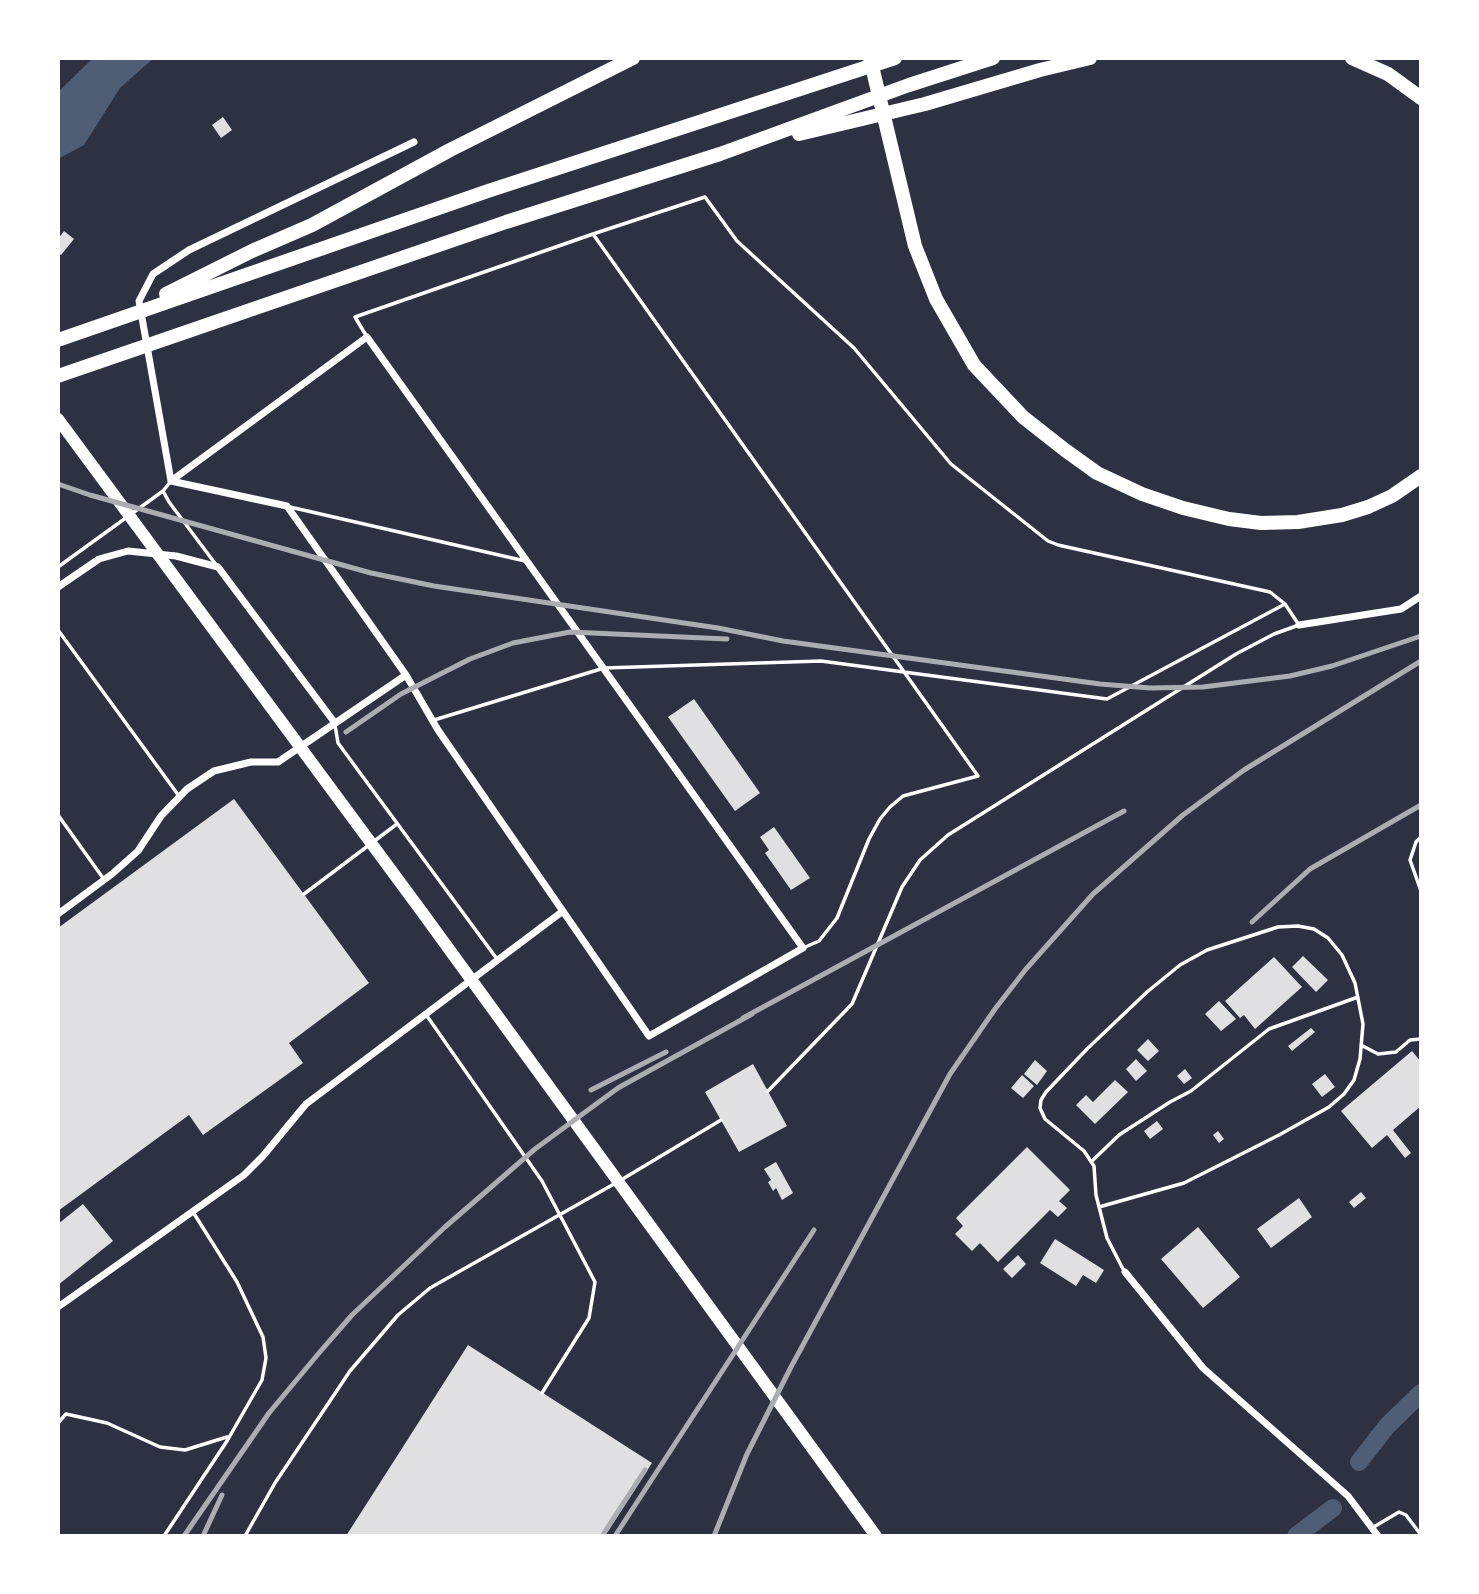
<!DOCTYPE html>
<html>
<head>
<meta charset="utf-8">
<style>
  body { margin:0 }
  #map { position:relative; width:1479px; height:1594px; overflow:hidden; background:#2d3142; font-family:"PT Serif",serif }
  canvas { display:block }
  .frame { position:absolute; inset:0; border:60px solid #fff; pointer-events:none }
</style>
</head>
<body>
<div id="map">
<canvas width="1479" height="1594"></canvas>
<div class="frame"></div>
</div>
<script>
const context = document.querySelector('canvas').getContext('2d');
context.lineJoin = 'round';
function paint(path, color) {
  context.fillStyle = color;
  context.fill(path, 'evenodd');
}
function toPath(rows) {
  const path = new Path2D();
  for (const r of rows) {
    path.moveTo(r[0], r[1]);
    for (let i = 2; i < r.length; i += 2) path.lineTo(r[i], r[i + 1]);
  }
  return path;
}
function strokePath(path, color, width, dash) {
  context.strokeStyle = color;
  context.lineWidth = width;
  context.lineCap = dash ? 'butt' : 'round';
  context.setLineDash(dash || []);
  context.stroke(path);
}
paint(toPath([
  [93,58,154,58,120,88,84,145,58,159,58,92]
]), '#4f5d75');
strokePath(toPath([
  [1359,1462,1387,1426,1421,1393],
  [1296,1536,1333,1508]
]), '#4f5d75', 18);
paint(toPath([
  [223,117,232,130,221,138,212,125],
  [64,231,74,239,61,255,58,252,58,239],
  [694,699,760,793,735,811,668,717],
  [234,799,369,983,289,1043,303,1063,203,1135,189,1115,58,1211,58,928],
  [774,827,810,878,791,890,765,853,769,850,760,837],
  [1303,956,1328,980,1316,992,1292,967],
  [1274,957,1302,987,1255,1029,1244,1015,1240,1018,1225,1001],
  [1219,1001,1236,1019,1221,1031,1205,1014],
  [1311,1028,1315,1032,1292,1051,1288,1046],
  [1148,1039,1159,1051,1148,1061,1137,1050],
  [1412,1051,1421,1062,1421,1106,1393,1130,1411,1153,1405,1158,1387,1135,1372,1148,1341,1111],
  [1136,1059,1147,1071,1136,1081,1126,1069],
  [1035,1060,1047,1071,1037,1085,1024,1074],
  [753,1064,787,1126,739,1152,705,1092],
  [1185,1069,1192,1078,1184,1084,1177,1076],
  [1325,1074,1335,1087,1322,1097,1312,1084],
  [1022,1075,1034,1086,1023,1098,1011,1088],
  [1115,1080,1128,1092,1095,1124,1076,1105,1086,1095,1093,1102],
  [1157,1121,1163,1129,1150,1139,1144,1131],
  [1218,1131,1224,1139,1219,1143,1213,1135],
  [1027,1147,1070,1190,1059,1201,1067,1208,1058,1217,1050,1210,998,1262,980,1243,972,1251,955,1234,963,1226,956,1218],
  [776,1162,793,1193,782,1200,776,1188,773,1191,768,1182,771,1180,764,1169],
  [1361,1192,1366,1198,1354,1208,1349,1202],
  [1299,1198,1312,1217,1271,1248,1257,1229],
  [83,1204,113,1241,58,1285,58,1224],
  [1198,1227,1240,1277,1203,1308,1161,1259],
  [1055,1239,1104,1270,1096,1283,1083,1275,1076,1286,1040,1263],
  [1018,1255,1026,1264,1012,1278,1003,1269],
  [468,1345,652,1463,605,1536,346,1536]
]), '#e0e0e3');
strokePath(toPath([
  [593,234,705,197,737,241,854,348,951,464,1048,541,1058,545,1270,592,1285,604,1299,625,1274,634,1236,654,948,835,920,860,902,887,852,1004,768,1091],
  [367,337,355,317,593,234,978,776,903,796,890,807,880,819,869,839,837,918,819,941,803,948],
  [171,481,163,491,169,502,217,566],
  [290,507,525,561],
  [58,567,163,491],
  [58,630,179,796],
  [434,720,604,668,821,661,1107,699,1285,604],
  [335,725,338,743,497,959],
  [58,815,103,878],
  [1421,837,1416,842,1410,860,1421,891],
  [304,894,397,824],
  [427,1016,542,1181,595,1282,589,1318,542,1393],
  [1361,1045,1378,1054,1396,1052,1410,1040,1421,1039],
  [1092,1161,1119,1135,1170,1102,1191,1091,1269,1029,1358,997],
  [621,1180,721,1120],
  [1099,1207,1184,1183,1279,1135,1329,1107,1344,1094,1354,1080,1360,1059,1363,1024,1355,983,1342,955,1328,938,1314,929,1298,926,1278,927,1207,950,1180,965,1147,992,1087,1049,1046,1092,1041,1100,1040,1108,1045,1119,1084,1151,1094,1166,1096,1195,1107,1238,1124,1271],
  [58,1423,66,1414,107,1423,160,1447,185,1450,227,1437],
  [1372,1528,1399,1512,1406,1515,1421,1535],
  [164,1536,227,1441,262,1380,266,1358,263,1337,237,1282,193,1212],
  [245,1536,275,1483,350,1371,398,1315,430,1288,614,1184]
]), '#fff', 3.5);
strokePath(toPath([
  [171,481,367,337,803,948,649,1036,438,730,406,675],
  [58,587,99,559,128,551,176,556,218,567,335,723],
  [1299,625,1401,609,1421,596],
  [58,914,112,874,138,851,161,816,187,789,214,771,251,762,278,762,406,675,287,506,171,481,139,301,153,274,189,250,414,142],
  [1125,1272,1203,1368,1348,1496,1378,1536],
  [58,1307,244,1175,263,1156,306,1104,563,911]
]), '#fff', 7);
strokePath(toPath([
  [58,419,422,912,876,1536]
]), '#fff', 12);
strokePath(toPath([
  [870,58,915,246,936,299,974,365,1023,417,1065,450,1097,473,1142,494,1183,508,1229,519,1261,523,1298,522,1342,515,1368,507,1392,496,1421,476],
  [1352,58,1388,74,1421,98],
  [799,134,925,104,1040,70,1090,58],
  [166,294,252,251,312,225,450,150,633,58],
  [58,340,488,191,895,58],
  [58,376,506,222,720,154,909,85,993,58]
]), '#fff', 14);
strokePath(toPath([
  [58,484,90,495,371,573,434,586,718,628,783,641,1100,684,1150,688,1203,687,1290,676,1332,666,1421,636],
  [346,732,401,694,470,659,513,643,570,632,727,639],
  [1252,922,1310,869,1421,805],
  [743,1018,1124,811],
  [591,1090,666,1052],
  [184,1536,269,1413,319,1353,352,1315,445,1227,535,1149,618,1088,752,1014],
  [203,1536,222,1495],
  [602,1536,645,1470],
  [615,1536,814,1230],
  [714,1536,747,1454,791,1367,950,1074,995,1009,1026,969,1093,894,1183,815,1244,770,1421,661]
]), '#abadb3', 5);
</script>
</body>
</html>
